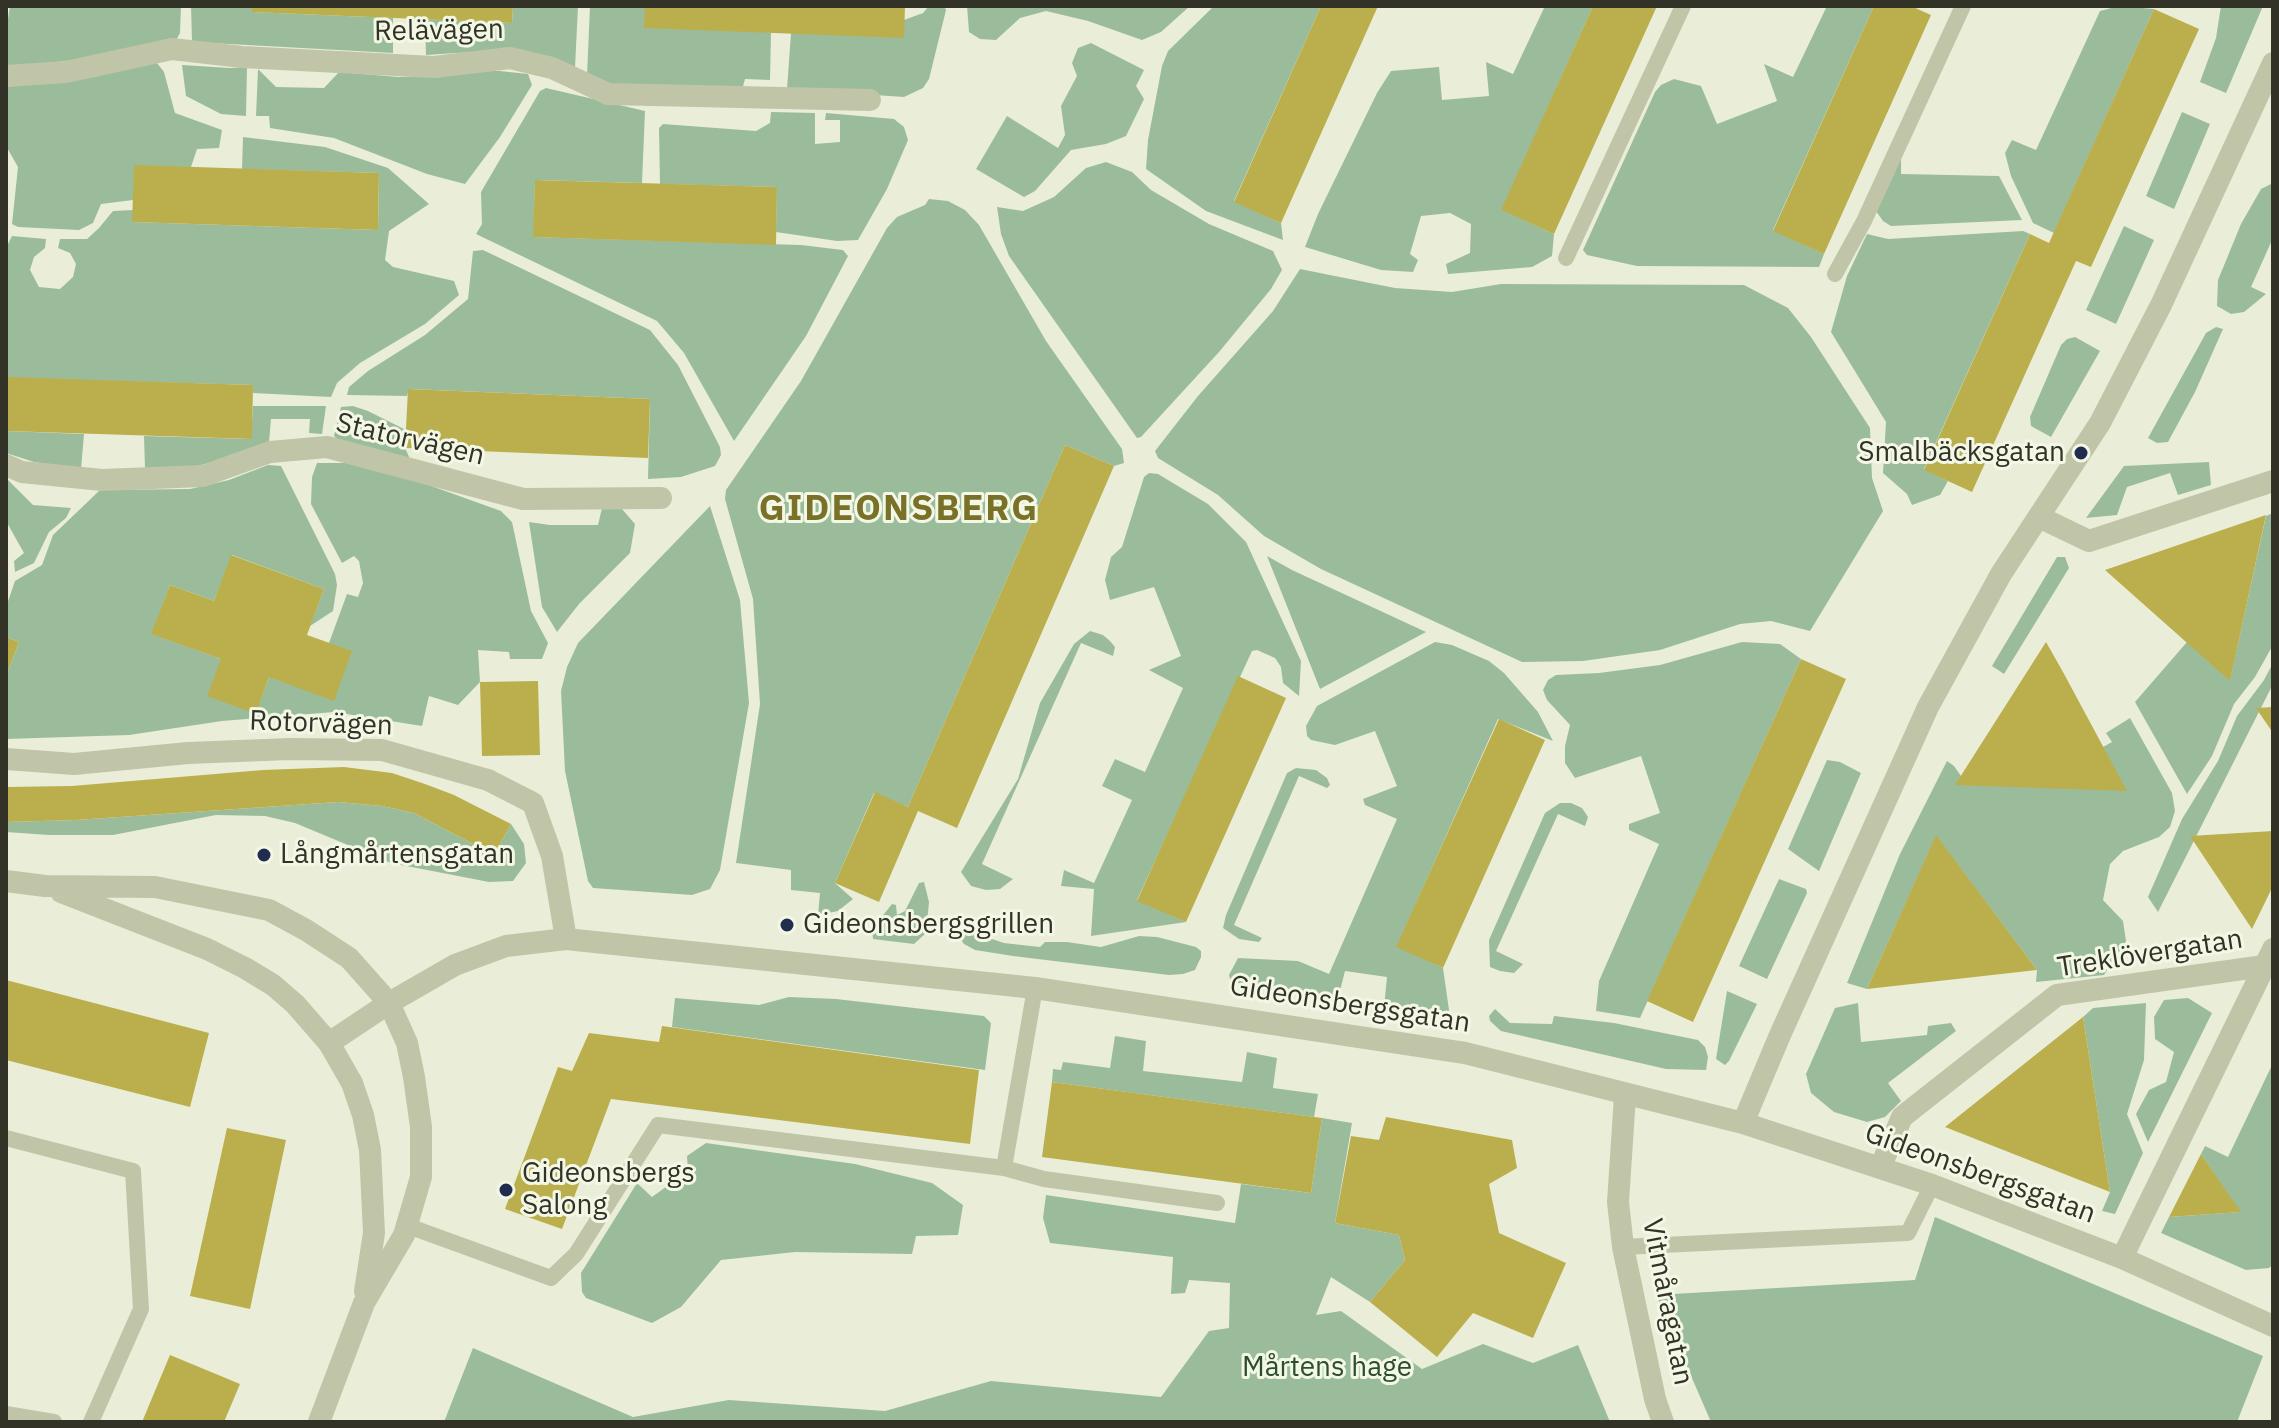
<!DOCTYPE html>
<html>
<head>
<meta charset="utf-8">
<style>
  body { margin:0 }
  #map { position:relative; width:2279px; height:1428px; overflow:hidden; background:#eaeed9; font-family:"IBM Plex Sans",sans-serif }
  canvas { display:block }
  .frame { position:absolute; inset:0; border:8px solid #323227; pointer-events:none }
</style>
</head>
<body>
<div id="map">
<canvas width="2279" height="1428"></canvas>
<div class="frame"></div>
</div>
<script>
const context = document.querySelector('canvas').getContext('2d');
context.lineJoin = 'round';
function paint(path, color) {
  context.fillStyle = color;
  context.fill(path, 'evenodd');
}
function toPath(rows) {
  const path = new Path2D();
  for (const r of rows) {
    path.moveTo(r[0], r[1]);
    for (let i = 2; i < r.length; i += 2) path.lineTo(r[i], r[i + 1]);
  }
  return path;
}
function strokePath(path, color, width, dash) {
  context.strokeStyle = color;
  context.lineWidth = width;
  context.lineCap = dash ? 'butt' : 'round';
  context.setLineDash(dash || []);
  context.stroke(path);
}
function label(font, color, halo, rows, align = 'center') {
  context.font = font + ' "IBM Plex Sans",sans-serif';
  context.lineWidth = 6;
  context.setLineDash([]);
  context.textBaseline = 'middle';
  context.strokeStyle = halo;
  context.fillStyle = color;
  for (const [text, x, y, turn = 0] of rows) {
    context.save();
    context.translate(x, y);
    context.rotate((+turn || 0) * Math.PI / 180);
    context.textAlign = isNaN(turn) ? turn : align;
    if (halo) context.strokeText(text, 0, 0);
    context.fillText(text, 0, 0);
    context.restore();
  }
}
paint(toPath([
  [10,6,181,6,180,33,175,42,74,60,6,68,6,32],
  [191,6,252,6,253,12,393,18,393,53,192,42],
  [513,6,578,6,575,68,503,50,426,55,425,19,512,23],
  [590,6,645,6,771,33,770,80,745,79,742,90,620,87,587,76],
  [929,6,944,6,946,10,929,79,923,88,904,97,787,89,791,33,904,20,923,13],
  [967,6,1190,6,1161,32,1142,40,1088,21,1046,11,1020,18,996,40,980,39,969,32],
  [1214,6,1321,6,1234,201,1281,223,1283,240,1206,211,1146,169,1148,140,1162,66,1168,51],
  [1545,6,1593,6,1502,210,1554,234,1552,256,1532,267,1448,274,1446,264,1470,253,1471,224,1450,213,1421,216,1410,254,1418,260,1413,272,1381,270,1305,247,1318,214,1377,93,1391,71,1439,67,1442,100,1489,96,1486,62,1513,74],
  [1823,6,1874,6,1773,230,1824,254,1819,267,1637,266,1587,255,1583,250,1655,92,1661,85,1674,79,1701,86,1717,124,1777,101,1764,64,1793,77,1826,8],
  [2119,6,2154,9,2054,233,2033,223,2011,176,2005,153,2012,140,2036,150,2100,11],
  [2221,6,2263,6,2226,93,2200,82,2216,38],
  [1091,43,1144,70,1136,86,1144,99,1126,136,1106,144,1071,150,1035,191,1024,197,976,169,1007,116,1058,148,1065,135,1061,106,1077,76,1072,63,1078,48],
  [157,63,164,72,175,113,222,130,219,148,197,149,191,167,133,200,101,204,93,223,79,230,18,227,12,224,18,167,6,146,6,87],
  [182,65,230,68,247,67,246,116,221,114,186,96],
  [258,69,276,87,324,88,339,72,398,77,434,76,463,71,500,71,528,74,532,85,500,137,465,184,427,174,334,138,270,128,269,116,256,116],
  [546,88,645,111,642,183,535,180,534,237,801,245,843,250,848,256,806,336,734,441,684,353,657,321,476,234,482,224,481,192,540,91],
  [771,112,815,113,815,144,840,142,840,120,825,120,826,113,894,119,904,127,908,140,887,189,858,240,837,241,776,232,777,187,660,184,659,128,663,124,756,131,770,123],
  [2182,112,2210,124,2174,209,2146,196],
  [243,137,325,147,388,168,429,204,389,231,385,260,393,267,454,281,459,295,425,324,360,363,337,383,331,397,253,393,253,385,7,378,6,411,6,248,12,236,46,239,45,248,34,257,30,270,39,287,60,289,73,277,76,264,70,253,58,248,60,239,87,239,99,228,113,211,133,210,133,222,378,230,379,173,242,169],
  [1901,152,1901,174,1999,176,2022,220,1891,226,1883,221,1876,211],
  [1106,162,1132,172,1151,190,1209,224,1273,251,1282,270,1271,289,1219,352,1141,437,1137,438,1009,256,1001,234,997,207,1023,211,1054,197,1086,168],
  [2273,183,2273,238,2251,287,2266,294,2244,312,2231,314,2217,306,2218,280,2241,224,2261,189],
  [929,199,948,201,965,210,979,225,1046,341,1122,449,1124,463,1114,466,1065,445,908,807,874,793,835,883,853,899,838,911,818,915,820,893,791,890,791,870,736,863,760,704,753,599,725,499,726,490,801,381,887,228,897,217,925,205],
  [2124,226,2154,240,2116,324,2086,310],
  [2023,231,2030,234,1924,469,1948,481,1940,495,1912,505,1907,494,1883,473,1886,422,1831,332,1847,276,1867,234,1888,239],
  [483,250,650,330,678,365,720,447,721,455,715,466,681,477,648,479,650,399,409,389,407,396,347,395,349,387,368,371,425,335,468,299,473,251],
  [1300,269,1395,288,1452,292,1501,284,1744,285,1788,308,1811,337,1870,428,1872,478,1883,511,1810,631,1771,621,1740,624,1660,650,1583,661,1522,662,1321,569,1264,536,1218,495,1158,458,1155,451,1198,396,1273,311],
  [2216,327,2223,329,2195,392,2168,442,2157,443,2148,438,2206,333],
  [2075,337,2100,351,2051,437,2031,426,2030,417,2061,345,2067,339],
  [253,406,326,406,322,434,309,433,310,419,271,419,269,443,229,458,181,470,145,469,144,436,251,439],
  [353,406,368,411,406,430,405,448,410,459,338,440,334,436,341,407],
  [6,431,84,434,81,469,34,462,6,453],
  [2209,462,2211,485,2178,495,2170,473,2127,487,2117,515,2086,518,2124,466],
  [317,463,348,463,423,483,501,511,512,522,531,611,548,643,542,659,510,659,509,652,478,650,480,682,458,705,429,696,422,726,334,712,222,721,129,735,6,739,6,676,19,642,6,637,6,607,15,581,42,565,53,535,100,490,190,489,229,480,268,465,281,466,335,574,337,585,333,611,310,626,324,589,232,555,214,601,170,585,152,634,221,659,256,713,269,677,329,643,347,594,358,597,363,583,359,561,354,556,342,563,311,504,312,477],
  [1149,473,1158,474,1208,504,1246,542,1301,661,1299,696,1283,683,1281,667,1275,658,1257,650,1252,651,1137,900,1186,922,1091,936,1094,889,1061,886,1064,870,1094,883,1132,800,1102,786,1115,759,1145,772,1183,688,1149,670,1181,656,1154,587,1110,600,1105,580,1111,557,1122,547,1144,477],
  [6,478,33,505,71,508,66,518,49,532,34,563,15,572,14,561,24,553,6,521],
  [710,506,740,600,749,703,720,870,710,889,692,895,593,888,588,881,565,771,561,691,567,667,578,643],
  [602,508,622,509,635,524,630,553,579,604,557,632,542,607,529,522,550,525,598,525],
  [2273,513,2273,645,2255,677,2234,704,2212,756,2187,794,2135,702,2187,642,2230,680,2266,516],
  [1267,556,1292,570,1426,632,1320,689],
  [2057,557,2065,557,2069,568,2004,674,1992,666],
  [1090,631,1103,635,1110,641,1115,647,1113,656,1081,643,982,864,1013,879,1000,889,986,890,971,886,961,872,1018,779,1040,703,1074,644],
  [1435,642,1452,645,1489,661,1504,673,1538,712,1553,741,1498,719,1397,946,1443,968,1450,1017,1384,1007,1387,977,1345,971,1338,999,1231,982,1229,975,1238,958,1298,961,1329,974,1397,819,1365,805,1363,799,1397,786,1375,731,1335,745,1311,740,1307,736,1306,726,1317,706],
  [1742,642,1780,644,1801,659,1640,1018,1596,1011,1599,981,1659,844,1629,830,1629,824,1660,813,1641,756,1575,778,1565,763,1565,746,1570,725,1547,700,1543,690,1548,680,1556,675,1599,673,1660,665],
  [2273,663,2273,684,2158,912,2148,897,2182,819,2218,761,2237,716,2264,680],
  [2130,718,2172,793,2175,811,2170,827,2159,837,2123,851,2110,864,2103,900,2123,921,2126,941,2104,975,2036,982,2037,970,1936,836,1867,989,1847,983,1900,854,1947,761,1954,766,1961,776,2103,747,2112,742,2106,733],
  [1827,760,1840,762,1861,773,1819,871,1788,849],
  [1296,768,1316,770,1327,778,1330,785,1327,788,1299,776,1234,925,1262,938,1259,942,1239,939,1223,928,1226,915,1287,773],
  [338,802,382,806,414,813,494,855,511,824,524,844,526,863,513,881,489,882,391,863,295,823,265,816,216,815,113,835,49,835,6,832,6,822,76,820],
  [1560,803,1571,803,1582,808,1588,817,1585,826,1558,814,1496,951,1523,964,1514,973,1500,971,1490,967,1489,940,1545,813],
  [1779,879,1806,889,1807,893,1767,979,1739,966],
  [924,882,929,902,926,933,914,944,873,939,872,929,892,904,896,905,897,915,905,911,919,883],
  [973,922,980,924,992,939,1004,943,1040,947,1045,942,1067,942,1101,947,1139,936,1157,937,1196,947,1201,951,1201,957,1195,970,1183,974,1169,975,1013,956,975,950,964,944,959,937,961,929,967,923],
  [1727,991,1757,1004,1729,1061,1725,1065,1716,1059],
  [789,997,836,999,984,1016,991,1023,985,1070,672,1027,675,998,759,1005],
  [2188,998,2212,1013,2148,1142,2136,1114,2149,1090,2166,1082,2174,1052,2155,1039,2154,1017,2164,1000],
  [1858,1003,1861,1042,1927,1035,1928,1026,1951,1023,1956,1031,1888,1083,1901,1101,1885,1117,1867,1122,1834,1112,1811,1093,1806,1074,1835,1008],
  [2146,1003,2144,1060,2127,1114,2143,1153,2115,1214,2102,1211,2110,1192,2083,1017,2093,1008],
  [1495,1009,1510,1023,1552,1024,1554,1016,1614,1023,1698,1040,1705,1047,1708,1057,1706,1070,1666,1069,1501,1031,1490,1021,1489,1016],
  [1115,1036,1146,1041,1143,1071,1242,1082,1247,1052,1277,1058,1273,1088,1318,1094,1314,1117,1052,1082,1053,1069,1061,1070,1063,1062,1110,1068],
  [2273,1063,2273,1265,2269,1268,2246,1270,2161,1233,2169,1217,2240,1212,2201,1154,2205,1146,2228,1157],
  [1322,1118,1352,1123,1335,1223,1399,1235,1405,1260,1370,1302,1331,1277,1316,1315,1341,1311,1422,1369,1483,1344,1533,1363,1578,1345,1610,1422,444,1422,473,1348,633,1417,729,1400,885,1411,991,1381,1161,1397,1209,1331,1229,1328,1230,1283,1189,1280,1185,1293,1171,1294,1173,1257,1050,1243,1043,1218,1046,1195,1235,1223,1241,1184,1311,1193],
  [706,1143,855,1164,932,1183,963,1205,958,1235,916,1236,912,1254,795,1252,721,1260,681,1307,652,1323,586,1298,582,1292,581,1273,637,1183,652,1197,688,1171,687,1156],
  [1935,1217,2263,1356,2237,1422,1711,1422,1656,1295,1915,1280]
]), '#9bbc9b');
paint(toPath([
  [252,6,513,6,512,23,252,12],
  [645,6,905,6,904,38,644,28],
  [1321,6,1378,6,1281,223,1234,202],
  [1593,6,1657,6,1554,234,1501,210],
  [1874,6,1911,6,1931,15,1824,254,1773,231],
  [2154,9,2199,29,2091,267,2076,261,1972,492,1924,470,2030,234,2049,243],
  [134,165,379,173,378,230,132,222],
  [535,180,777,187,776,245,533,237],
  [7,377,253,385,252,439,6,431],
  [408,389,650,399,648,458,405,448],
  [1065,445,1114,466,957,828,918,811,879,902,835,883,875,792,908,807],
  [2266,515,2230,681,2105,570],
  [231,555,324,589,307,635,352,651,334,701,269,677,256,714,207,696,221,659,151,634,170,585,214,601],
  [6,637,19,642,6,676],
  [2046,642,2063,672,2127,791,1955,785],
  [1801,659,1846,679,1693,1022,1647,1001],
  [1238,676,1286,698,1186,922,1137,901],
  [538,681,540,755,482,756,480,682],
  [2273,707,2273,733,2256,708],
  [1499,719,1545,740,1443,968,1396,947],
  [344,767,392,773,425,784,454,795,511,824,494,855,414,813,382,806,338,802,76,820,6,822,6,787,72,786,263,770],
  [2273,831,2273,886,2252,929,2190,836],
  [1936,835,2037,970,1867,989],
  [6,980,209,1033,190,1107,6,1060],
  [2083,1017,2110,1192,1945,1127],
  [662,1026,979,1070,970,1144,611,1099,562,1229,505,1209,558,1067,572,1071,589,1033,659,1042],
  [1052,1082,1322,1118,1311,1193,1042,1157],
  [1386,1117,1512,1140,1517,1168,1489,1184,1499,1233,1566,1263,1533,1338,1473,1313,1437,1357,1370,1302,1405,1260,1399,1235,1335,1223,1351,1136,1379,1140],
  [227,1128,286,1140,250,1309,190,1296],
  [2201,1154,2241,1212,2169,1217],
  [170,1355,240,1384,224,1422,142,1422]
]), '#baaf4c');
strokePath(toPath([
  [1566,258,1683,6],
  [1835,274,1864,221,1963,6],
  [6,1138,133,1171,141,1309,91,1422],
  [1004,1168,1035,988],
  [408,1226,551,1278,576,1254,658,1125,1004,1168,1044,1179,1217,1203],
  [1623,1247,1908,1233,1932,1185],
  [6,1414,54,1422]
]), '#c1c5a7', 16);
strokePath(toPath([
  [6,76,66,72,172,49,242,57,434,67,510,58,552,68,608,94,870,100],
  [6,465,22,472,102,480,203,476,270,452,327,447,523,499,661,498],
  [2039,517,2089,541,2273,481],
  [6,759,74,764,188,753,290,749,382,750,488,780,533,803,552,856,566,939],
  [329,1043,389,1003,455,965,506,946,566,939,1035,988,1465,1053,1743,1123,1932,1185,2122,1258,2273,1326],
  [1625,1096,1618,1202,1623,1247,1655,1399,1663,1422],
  [1743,1123,1780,1035,1928,707,2001,574,2100,423,2161,305,2273,63],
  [1880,1168,1902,1117,2057,995,2264,966],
  [2122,1258,2273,949]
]), '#c1c5a7', 22);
strokePath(toPath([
  [6,881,45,886,155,887,269,910,306,930,349,958,389,1003,407,1043,414,1077,421,1127,421,1177,404,1235,364,1303,319,1422],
  [61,892,207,949,245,968,273,985,295,1004,329,1043,352,1083,363,1115,370,1150,374,1233,365,1291]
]), '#c1c5a7', 22);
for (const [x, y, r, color] of [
  [2081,453,8,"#202d4f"],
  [264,855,8,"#202d4f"],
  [787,925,8,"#202d4f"],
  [506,1190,8,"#202d4f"]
]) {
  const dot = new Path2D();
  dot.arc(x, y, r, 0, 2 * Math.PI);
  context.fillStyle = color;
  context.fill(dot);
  strokePath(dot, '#f3f7e5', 3);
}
label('28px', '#323227', '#f3f7e5', [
  ["Relävägen",439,31,-1],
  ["Statorvägen",410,440,13],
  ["Rotorvägen",321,724,2],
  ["Treklövergatan",2150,954,-9],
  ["Gideonsbergsgatan",1350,1005,9],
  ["Gideonsbergsgatan",1980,1174,20],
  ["Vitmåragatan",1667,1302,79]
]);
label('28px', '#323227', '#f3f7e5', [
  ["Smalbäcksgatan",2065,453,"right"],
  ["Långmårtensgatan",280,855],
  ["Gideonsbergsgrillen",803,925],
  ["Gideonsbergs",522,1174],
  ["Salong",522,1206]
], 'left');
label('28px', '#2d4e2e', '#f3f7e5', [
  ["Mårtens hage",1327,1368]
]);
context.letterSpacing = '2px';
label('bold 36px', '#797127', '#f3f7e5', [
  ["GIDEONSBERG",899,510]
]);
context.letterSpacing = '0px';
</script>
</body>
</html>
